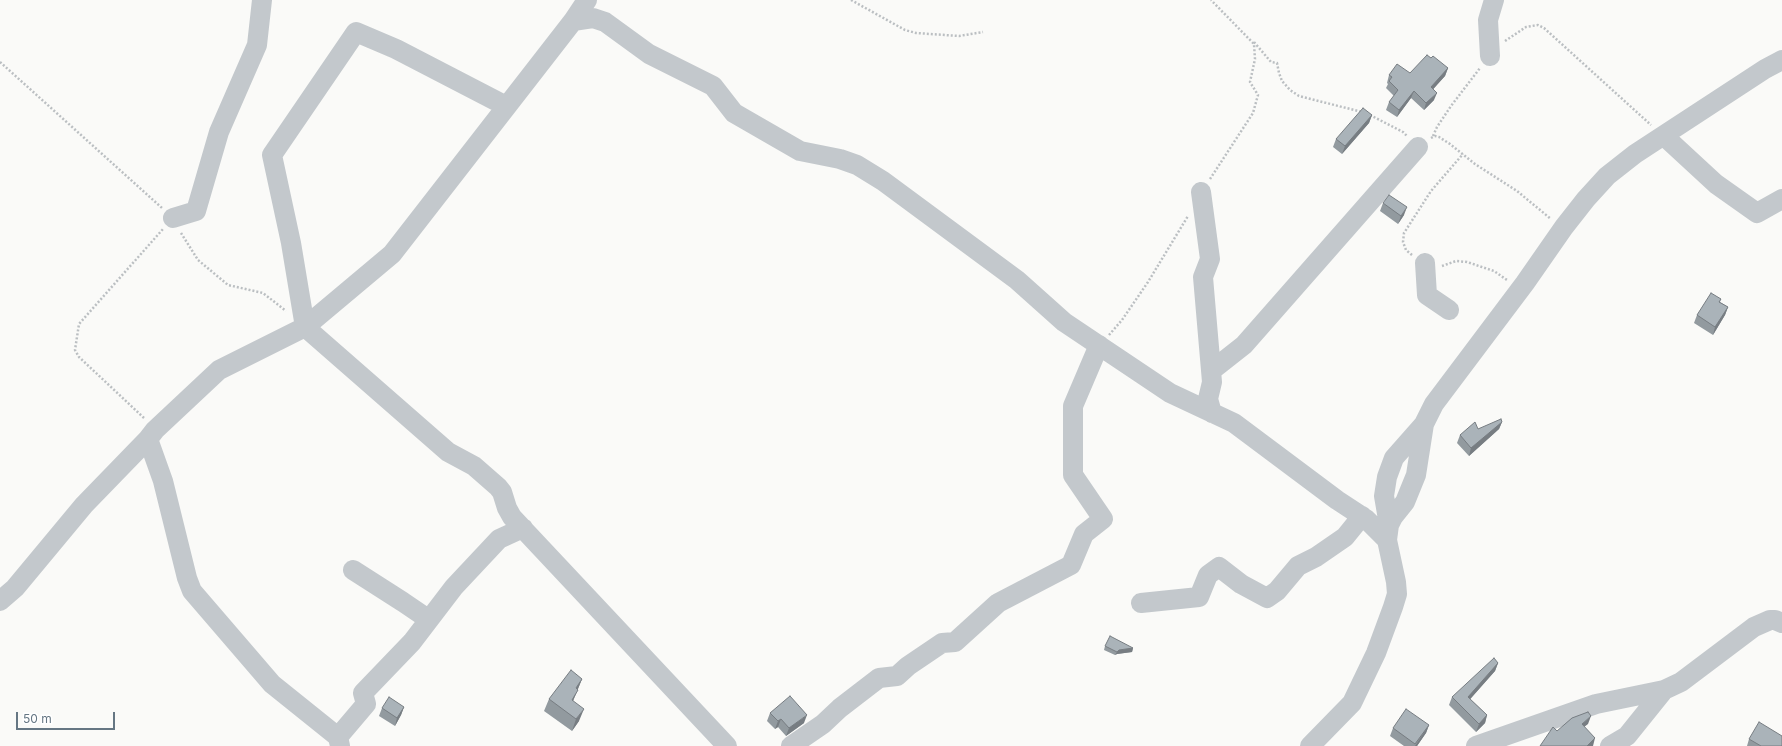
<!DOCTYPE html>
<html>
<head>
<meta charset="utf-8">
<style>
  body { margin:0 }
  #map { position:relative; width:1782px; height:746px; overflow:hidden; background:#fafaf8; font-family:Inter,sans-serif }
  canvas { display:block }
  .scale { position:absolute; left:16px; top:712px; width:99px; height:18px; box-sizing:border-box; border:2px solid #657683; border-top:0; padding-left:5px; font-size:12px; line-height:14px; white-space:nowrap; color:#657683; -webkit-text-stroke:3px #fff; paint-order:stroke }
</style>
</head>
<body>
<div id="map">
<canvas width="1782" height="746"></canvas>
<div class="scale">50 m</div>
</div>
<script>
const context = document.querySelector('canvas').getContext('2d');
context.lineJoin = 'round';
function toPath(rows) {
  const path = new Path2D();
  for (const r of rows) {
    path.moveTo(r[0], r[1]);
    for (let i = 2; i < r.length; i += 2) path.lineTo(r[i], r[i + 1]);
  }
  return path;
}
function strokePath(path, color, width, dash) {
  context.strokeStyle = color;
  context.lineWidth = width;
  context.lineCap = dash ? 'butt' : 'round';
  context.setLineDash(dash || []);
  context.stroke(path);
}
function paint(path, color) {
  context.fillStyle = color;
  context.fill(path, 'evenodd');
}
strokePath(toPath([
  [851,0,905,30,916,33,959,36,983,32],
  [1505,41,1526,27,1538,25,1544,28,1651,125],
  [1254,42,1271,62,1277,63,1279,73,1282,81,1290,90,1299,96,1362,112],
  [0,62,162,208],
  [1370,115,1403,132,1407,136],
  [1433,136,1437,127,1451,106,1480,68],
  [1431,138,1435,136,1439,137,1450,144,1475,164,1517,191,1551,219],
  [1210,179,1253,113,1258,95,1250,82,1255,59,1254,44,1211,0],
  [181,233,198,260,228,285,263,293,286,311],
  [1412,255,1406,250,1403,242,1404,233,1431,191,1463,154],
  [1442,266,1456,261,1467,262,1494,271,1507,280],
  [1109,335,1122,320,1148,282,1188,216],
  [144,418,79,357,75,350,79,324,163,229]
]), '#bbbfc2', 2.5, [2, 2]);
strokePath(toPath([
  [573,21,593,18,605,22,649,54,713,86,734,113,800,151,840,159,857,165,883,181,1017,280,1064,322,1170,393,1234,423,1337,500,1366,519,1387,540],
  [1490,56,1488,20,1494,0],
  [506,106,396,49,356,32,272,155,291,243,305,327,448,452,474,466,498,487,502,492,507,508,512,517,727,746],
  [1664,136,1716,184,1757,213,1782,199],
  [1201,192,1210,259,1203,277,1212,382,1208,399,1212,413],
  [173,218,196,211,219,132,257,45,262,0],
  [1425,263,1427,295,1449,310],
  [1211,371,1244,345,1418,147],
  [148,439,163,481,187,578,192,591,272,684,338,737,340,746],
  [1389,525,1384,496,1387,477,1394,458,1424,424],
  [353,570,403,602,428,619],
  [0,601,15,588,84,505,148,439,155,430,219,370,305,327,392,254,573,21,587,0],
  [1141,603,1199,597,1208,575,1219,567,1241,584,1267,598,1277,591,1298,566,1316,557,1345,537,1362,516],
  [338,737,366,704,363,693,412,642,454,587,499,539,523,528],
  [791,746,823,724,840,708,879,678,897,676,908,666,942,643,955,642,998,603,1071,565,1084,534,1103,519,1073,475,1073,406,1099,345],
  [1310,746,1352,703,1376,653,1393,607,1397,594,1396,582,1387,540,1389,525,1393,517,1405,502,1416,475,1424,424,1434,404,1525,283,1564,227,1586,199,1607,176,1635,154,1765,69,1782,60],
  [1476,746,1596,704,1664,690,1681,682,1754,627,1770,620,1775,620,1782,623],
  [1610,746,1627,736,1664,690]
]), '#c3c8cc', 20);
paint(toPath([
  [1431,58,1448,68,1445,76,1433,89,1434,100,1424,110,1411,98,1397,117,1386,110,1389,102,1394,96,1386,88,1388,84,1387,83,1389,75,1410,73],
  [1372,115,1369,123,1342,154,1333,147,1336,139],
  [1383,203,1404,215,1398,224,1380,211],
  [1721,299,1720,302,1728,307,1725,315,1713,335,1694,323,1697,315],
  [1502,422,1499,429,1469,456,1457,443,1460,435],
  [1105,646,1133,648,1132,652,1117,654,1115,655,1104,650],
  [1498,663,1495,671,1470,699,1487,715,1485,723,1476,732,1449,705,1452,697],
  [582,679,573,701,579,721,572,731,544,711,549,699],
  [404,707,401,715,395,726,379,716,382,708],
  [770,713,804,723,786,736,778,727,775,729,767,721],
  [1429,725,1426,733,1417,746,1404,746,1390,736,1393,728],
  [1749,739,1782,746,1747,746]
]), '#929a9f');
paint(toPath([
  [1448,68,1445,76,1428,95,1431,87],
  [1414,91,1411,98,1397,117,1399,110],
  [1437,93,1434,100,1424,110,1426,103],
  [1372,115,1369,123,1342,154,1345,146],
  [1407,207,1404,215,1398,224,1401,216],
  [1728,307,1725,315,1713,335,1715,327],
  [1502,422,1499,429,1469,456,1471,448],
  [1133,648,1132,652,1117,654,1115,655,1117,652,1119,650],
  [1498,663,1495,671,1465,705,1468,697],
  [582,679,573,701,568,712,576,688],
  [404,707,401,715,395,726,397,718],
  [584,709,579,721,572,731,576,719],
  [807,715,804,723,786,736,789,728],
  [1487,715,1485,723,1476,732,1479,724],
  [1591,716,1588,724,1579,731,1582,724],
  [781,719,778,727,775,729,778,721],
  [1429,725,1426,733,1417,746,1415,746],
  [1595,738,1593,746,1587,746]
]), '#777d82');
const building = toPath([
  [1427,55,1431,58,1433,56,1448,68,1431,87,1437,93,1426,103,1414,91,1399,110,1389,102,1398,90,1389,81,1392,77,1389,75,1397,64,1410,73,1427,55],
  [1363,108,1372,115,1345,146,1336,139,1363,108],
  [1389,195,1407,207,1401,216,1383,203,1389,195],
  [1711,293,1721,299,1719,302,1728,307,1715,327,1697,315,1711,293],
  [1501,419,1502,422,1471,448,1460,435,1475,422,1478,429,1501,419],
  [1110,636,1133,648,1119,650,1117,652,1105,646,1110,636],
  [1494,658,1498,663,1468,697,1487,715,1479,724,1452,697,1494,658],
  [571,670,582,679,576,688,578,690,572,700,584,709,576,719,549,699,571,670],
  [790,696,807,715,789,728,781,719,778,721,770,713,790,696],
  [389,697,404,707,397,718,382,708,389,697],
  [1406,709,1429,725,1415,744,1393,728,1406,709],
  [1588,712,1591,716,1582,724,1595,738,1587,746,1540,746,1553,727,1557,731,1572,718,1588,712],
  [1759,722,1782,736,1782,746,1761,746,1749,739,1759,722]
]);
paint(building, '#aab3b9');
strokePath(building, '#777d82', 1);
</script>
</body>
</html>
